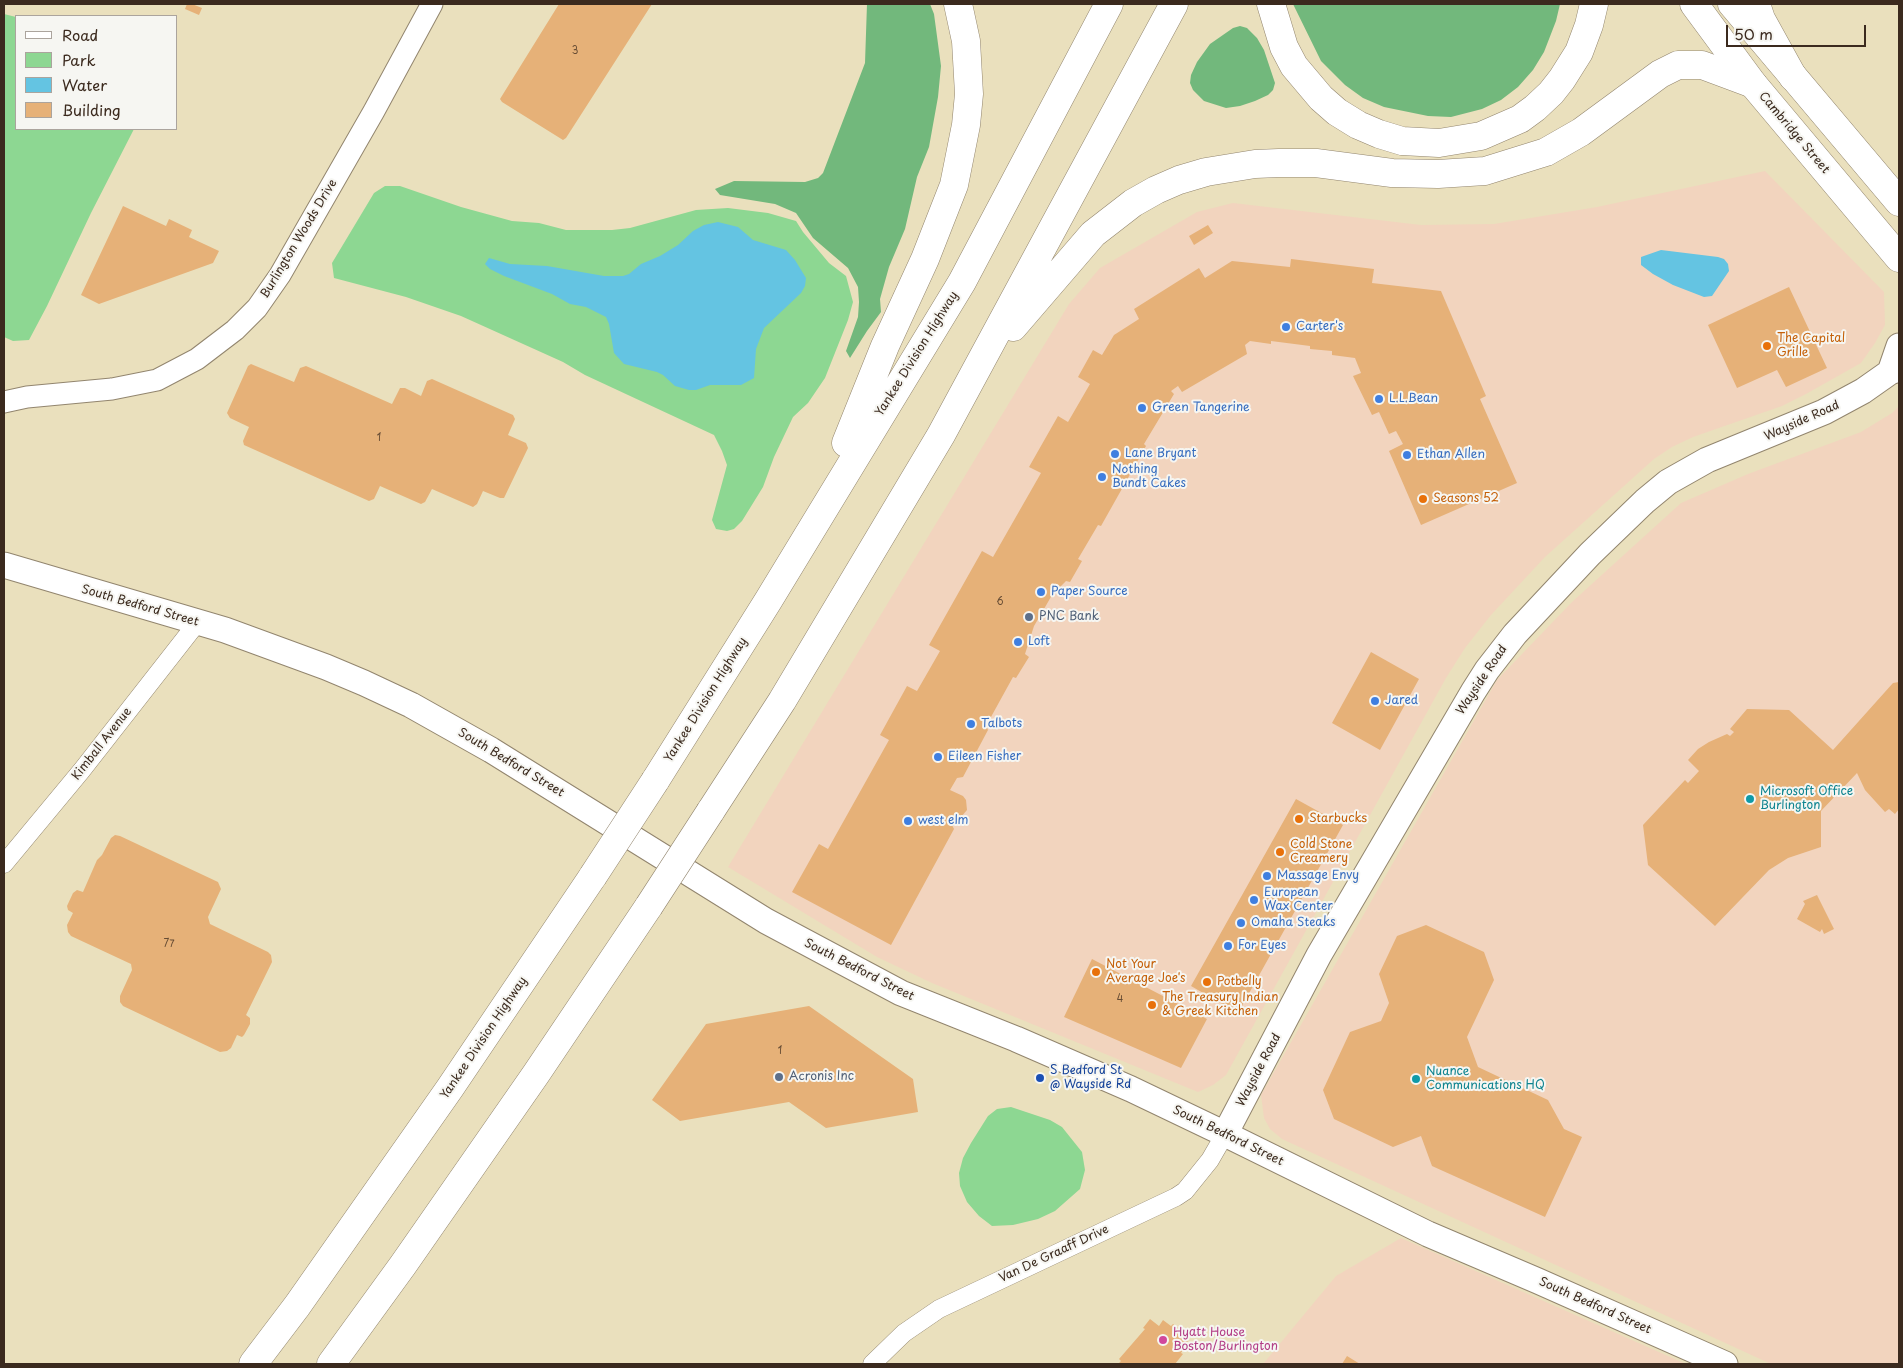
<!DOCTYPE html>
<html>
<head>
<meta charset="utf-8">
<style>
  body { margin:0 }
  #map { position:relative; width:1903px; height:1368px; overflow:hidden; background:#eae0bd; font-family:"Playpen Sans",sans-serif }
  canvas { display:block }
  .frame { position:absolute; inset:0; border:5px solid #3b2a1e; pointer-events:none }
  .legend { position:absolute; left:15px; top:15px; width:162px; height:115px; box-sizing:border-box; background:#f6f6f2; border:1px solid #aba49d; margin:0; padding:6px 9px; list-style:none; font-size:15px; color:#3b2a1e }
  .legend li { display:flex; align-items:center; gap:10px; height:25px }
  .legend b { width:25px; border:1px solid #aba49d }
  .scale { position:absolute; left:1726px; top:25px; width:140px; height:22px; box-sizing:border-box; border:2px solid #3b2a1e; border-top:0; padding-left:6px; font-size:15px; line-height:18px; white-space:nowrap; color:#3b2a1e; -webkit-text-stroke:4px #f6f6f2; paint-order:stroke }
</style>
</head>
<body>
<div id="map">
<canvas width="1903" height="1368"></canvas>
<div class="frame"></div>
<ul class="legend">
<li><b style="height:6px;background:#fff"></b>Road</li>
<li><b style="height:14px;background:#8dd792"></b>Park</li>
<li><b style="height:14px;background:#64c4e2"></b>Water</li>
<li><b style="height:14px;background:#e6b178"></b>Building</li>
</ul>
<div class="scale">50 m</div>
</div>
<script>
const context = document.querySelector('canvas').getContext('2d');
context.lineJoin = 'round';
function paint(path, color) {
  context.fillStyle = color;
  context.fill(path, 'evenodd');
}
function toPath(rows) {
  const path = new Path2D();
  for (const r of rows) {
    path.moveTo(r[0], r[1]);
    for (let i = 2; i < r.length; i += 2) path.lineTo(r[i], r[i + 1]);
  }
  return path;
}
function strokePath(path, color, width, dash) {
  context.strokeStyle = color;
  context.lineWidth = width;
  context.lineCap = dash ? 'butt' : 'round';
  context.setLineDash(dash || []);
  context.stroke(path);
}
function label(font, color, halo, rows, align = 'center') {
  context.font = font + ' "Playpen Sans",sans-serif';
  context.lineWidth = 4;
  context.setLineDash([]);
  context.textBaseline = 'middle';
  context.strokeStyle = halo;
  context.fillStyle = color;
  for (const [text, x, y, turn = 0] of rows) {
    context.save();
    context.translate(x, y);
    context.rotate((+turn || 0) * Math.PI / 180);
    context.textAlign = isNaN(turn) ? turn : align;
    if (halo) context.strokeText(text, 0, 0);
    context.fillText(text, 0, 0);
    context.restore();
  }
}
paint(toPath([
  [1765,171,1884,292,1885,325,1875,343,1861,363,1806,394,1782,406,1693,437,1672,447,1654,459,1545,557,1491,615,1465,648,1446,678,1226,1075,1213,1085,1198,1092,932,983,877,957,728,867,1069,304,1100,268,1197,212,1233,203,1421,225,1494,224,1597,207],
  [1899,406,1899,1364,1771,1364,1282,1139,1270,1129,1264,1118,1261,1095,1497,680,1572,602,1681,503,1748,474,1861,432,1892,413],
  [1401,1238,1686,1364,1263,1364,1336,1276]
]), '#f2d4be');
paint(toPath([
  [4,14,16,17,16,129,134,129,91,213,47,306,29,340,13,341,4,337],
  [385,186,400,186,461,207,512,221,539,223,566,230,612,230,630,228,696,210,728,208,768,213,796,221,803,232,829,263,846,276,853,302,848,320,825,378,808,403,793,417,774,457,763,487,742,521,734,529,727,531,716,529,712,520,727,465,722,451,714,435,585,375,563,362,461,316,406,297,334,278,332,263,374,193],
  [1011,1107,1050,1120,1062,1127,1082,1152,1085,1170,1080,1189,1055,1211,1038,1219,1013,1225,992,1226,979,1216,967,1202,960,1186,959,1173,963,1158,971,1143,988,1116,997,1109]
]), '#8dd792');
paint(toPath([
  [867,4,930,4,934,14,941,66,938,97,929,147,917,177,905,229,889,267,880,299,881,312,867,331,850,358,846,351,858,317,859,302,858,287,848,268,813,238,796,213,775,204,720,195,715,189,734,181,805,182,818,178,823,173,865,63],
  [1293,4,1560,4,1556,21,1544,52,1533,70,1518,87,1501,100,1482,109,1451,117,1428,116,1384,107,1363,98,1345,85,1321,61],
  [1240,26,1247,28,1257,38,1264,50,1275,83,1273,90,1268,95,1255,101,1240,106,1226,108,1204,101,1193,90,1190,83,1191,75,1197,62,1210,44,1233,28]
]), '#72b87c');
paint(toPath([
  [718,222,738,227,753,240,786,250,795,260,806,278,805,286,801,293,764,328,756,349,754,378,741,385,710,385,696,390,689,390,675,386,663,375,657,372,624,364,614,353,609,324,606,317,586,307,570,304,552,294,504,276,490,269,485,264,489,258,510,264,547,266,604,276,623,276,629,274,641,264,660,256,678,245,693,231,704,225],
  [1661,250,1718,257,1724,259,1728,264,1729,271,1712,296,1704,297,1673,285,1653,274,1641,265,1641,257]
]), '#64c4e2');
paint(toPath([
  [187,4,192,4,202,8,199,15,185,9],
  [559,4,652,4,566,138,563,140,502,102,500,99],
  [123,206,166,226,169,219,192,230,189,237,219,251,213,263,99,304,81,295],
  [1208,225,1213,233,1194,245,1189,236],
  [1291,259,1374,269,1372,283,1441,291,1486,396,1480,399,1517,483,1421,525,1389,451,1403,444,1396,431,1389,434,1379,412,1372,415,1353,376,1361,373,1355,358,1332,355,1332,351,1310,349,1310,346,1271,341,1271,344,1250,341,1245,345,1247,354,1182,392,1178,386,1171,391,1174,394,1144,444,1146,446,1101,526,1098,525,1078,559,1082,561,1070,582,1066,581,1052,595,1044,609,1034,626,1025,654,1029,657,1016,678,1013,677,986,726,988,730,963,777,957,778,950,790,963,796,966,800,967,810,961,817,955,819,952,825,954,829,891,945,792,892,819,844,828,849,889,740,880,735,907,686,917,691,940,651,929,645,982,551,993,557,1041,473,1029,467,1058,416,1068,422,1090,384,1078,377,1093,350,1102,355,1114,335,1139,319,1134,309,1199,268,1205,278,1232,261,1290,267],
  [1789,287,1827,368,1786,387,1777,370,1737,388,1708,325],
  [251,364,294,382,300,368,306,366,392,404,400,388,405,388,421,396,427,381,432,379,513,415,515,419,508,435,526,443,528,448,504,498,500,498,483,491,477,504,473,507,432,489,425,502,421,504,380,486,374,499,369,501,244,445,243,441,249,427,230,418,227,413,248,366],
  [1371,652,1419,679,1380,750,1332,723],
  [1899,682,1899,809,1895,814,1889,809,1885,812,1865,790,1857,773,1821,811,1821,847,1788,858,1769,870,1715,926,1648,865,1643,825,1685,780,1688,783,1699,771,1688,760,1698,749,1709,742,1727,734,1730,736,1734,732,1730,729,1747,709,1789,710,1833,750,1893,683],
  [1296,799,1343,825,1238,1013,1191,986],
  [115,835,120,836,218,882,221,889,208,917,210,924,268,952,271,955,272,962,246,1015,250,1018,250,1024,244,1035,242,1037,237,1035,231,1048,227,1051,220,1052,123,1006,120,1002,120,996,132,970,131,964,71,936,68,932,67,925,73,913,68,910,67,906,73,893,77,890,83,892,97,860,102,855,111,838],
  [1817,895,1834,929,1824,934,1822,929,1820,932,1797,919,1805,904,1803,901],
  [1426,925,1484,952,1494,980,1467,1037,1478,1067,1548,1100,1564,1129,1582,1137,1545,1217,1432,1166,1421,1136,1393,1147,1334,1119,1323,1090,1350,1032,1381,1021,1389,1003,1379,974,1397,936],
  [1092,959,1207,1019,1181,1068,1064,1017],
  [809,1006,913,1079,918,1112,826,1128,789,1102,680,1121,652,1100,706,1024],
  [1150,1319,1159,1326,1163,1320,1171,1326,1173,1324,1190,1337,1181,1353,1183,1354,1175,1364,1118,1364,1121,1361,1119,1359,1145,1329,1143,1328],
  [1347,1356,1360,1364,1342,1364]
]), '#e6b178');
const minor = toPath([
  [4,864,82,770,197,623],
  [872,1364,904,1333,939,1309,1176,1197,1185,1191,1210,1160,1225,1134]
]);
const tertiary = toPath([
  [4,402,27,397,112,389,157,380,197,359,235,330,257,308,280,275,374,111,432,4]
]);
const secondary = toPath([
  [1890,372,1899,346],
  [4,565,225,630,326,667,364,683,411,705,491,750,766,921,901,993,1016,1039,1131,1089,1225,1134,1428,1234,1538,1281,1725,1364],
  [1225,1134,1319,955,1473,692,1487,670,1515,634,1590,554,1645,501,1668,482,1707,460,1824,412,1863,391,1890,372,1899,369]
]);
const trunk = toPath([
  [1694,4,1753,84,1899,258],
  [1732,4,1899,202]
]);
const motorway = toPath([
  [1271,4,1284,47,1294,66,1321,98,1337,112,1358,125,1379,134,1402,141,1439,143,1481,136,1520,119,1535,108,1551,93,1562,79,1579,52,1589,25,1594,4],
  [1756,4,1761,19,1793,77],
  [1013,327,1093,234,1133,203,1156,190,1179,180,1206,172,1255,164,1279,163,1316,163,1392,173,1438,174,1485,171,1546,152,1581,132,1660,74,1678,65,1702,65,1753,84],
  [846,443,885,346,925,259,954,185,966,125,969,94,966,41,958,4],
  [655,781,768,601,962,282,1109,4],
  [710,812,782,701,941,435,1174,4],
  [253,1364,297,1306,450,1088,593,876],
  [331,1364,403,1265,536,1074,649,906]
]);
strokePath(minor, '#92856e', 19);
strokePath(tertiary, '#92856e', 23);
strokePath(secondary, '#92856e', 27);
strokePath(trunk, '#92856e', 29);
strokePath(motorway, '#92856e', 29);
strokePath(minor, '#fff', 18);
strokePath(tertiary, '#fff', 21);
strokePath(secondary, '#fff', 25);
strokePath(trunk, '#fff', 28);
strokePath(motorway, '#fff', 28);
const motorwayBridge = toPath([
  [593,876,655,781],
  [649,906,710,812]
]);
strokePath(motorwayBridge, '#92856e', 29, []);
strokePath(motorwayBridge, '#fff', 28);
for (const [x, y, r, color] of [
  [1286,327,5,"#3f7fe0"],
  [1767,346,5,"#e8710a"],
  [1379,399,5,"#3f7fe0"],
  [1142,408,5,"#3f7fe0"],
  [1115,454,5,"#3f7fe0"],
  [1407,455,5,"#3f7fe0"],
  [1102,477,5,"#3f7fe0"],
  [1423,499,5,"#e8710a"],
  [1041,592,5,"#3f7fe0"],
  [1029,617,5,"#5c6f8a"],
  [1018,642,5,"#3f7fe0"],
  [1375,701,5,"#3f7fe0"],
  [971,724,5,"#3f7fe0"],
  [938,757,5,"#3f7fe0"],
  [1750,799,5,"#0f9aa8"],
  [1299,819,5,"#e8710a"],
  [908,821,5,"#3f7fe0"],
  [1280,852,5,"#e8710a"],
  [1267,876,5,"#3f7fe0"],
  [1254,900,5,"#3f7fe0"],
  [1241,923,5,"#3f7fe0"],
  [1228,946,5,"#3f7fe0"],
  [1096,972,5,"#e8710a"],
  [1207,982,5,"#e8710a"],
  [1152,1005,5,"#e8710a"],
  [779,1077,5,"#5c6f8a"],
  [1040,1078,5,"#1a4fb4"],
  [1416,1079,5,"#0f9aa8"],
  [1163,1340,5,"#d1479c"]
]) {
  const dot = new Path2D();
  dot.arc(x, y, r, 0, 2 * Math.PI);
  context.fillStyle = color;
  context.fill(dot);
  strokePath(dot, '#f6f6f2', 2);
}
label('10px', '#664c34', null, [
  ["3",575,51],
  ["1",379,438],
  ["6",1000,602],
  ["77",169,944],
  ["4",1120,999],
  ["1",780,1051]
]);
label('12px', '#3b2a1e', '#f6f6f2', [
  ["Cambridge Street",1794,133,50],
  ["Burlington Woods Drive",299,239,-59],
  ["Yankee Division Highway",917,354,-58],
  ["Wayside Road",1802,421,-24],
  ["South Bedford Street",140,606,16],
  ["Wayside Road",1482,680,-56],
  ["Yankee Division Highway",706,700,-58],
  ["Kimball Avenue",102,744,-52],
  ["South Bedford Street",511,763,31],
  ["South Bedford Street",859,970,27],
  ["Yankee Division Highway",484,1038,-56],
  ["Wayside Road",1259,1070,-62],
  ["South Bedford Street",1228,1136,26],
  ["Van De Graaff Drive",1054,1254,-25],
  ["South Bedford Street",1595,1306,24]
]);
label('12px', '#366cbe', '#f6f6f2', [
  ["Carter's",1296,327],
  ["L.L.Bean",1389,399],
  ["Green Tangerine",1152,408],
  ["Lane Bryant",1125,454],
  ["Ethan Allen",1417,455],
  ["Nothing",1112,470],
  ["Bundt Cakes",1112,484],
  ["Paper Source",1051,592],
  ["Loft",1028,642],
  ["Jared",1385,701],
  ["Talbots",981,724],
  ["Eileen Fisher",948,757],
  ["west elm",918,821],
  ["Massage Envy",1277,876],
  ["European",1264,893],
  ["Wax Center",1264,907],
  ["Omaha Steaks",1251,923],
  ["For Eyes",1238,946]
], 'left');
label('12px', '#c56008', '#f6f6f2', [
  ["The Capital",1777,339],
  ["Grille",1777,353],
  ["Seasons 52",1433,499],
  ["Starbucks",1309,819],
  ["Cold Stone",1290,845],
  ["Creamery",1290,859],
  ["Not Your",1106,965],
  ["Average Joe's",1106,979],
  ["Potbelly",1217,982],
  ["The Treasury Indian",1162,998],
  ["& Greek Kitchen",1162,1012]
], 'left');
label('12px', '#4e5e75', '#f6f6f2', [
  ["PNC Bank",1039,617],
  ["Acronis Inc",789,1077]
], 'left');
label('12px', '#0d838f', '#f6f6f2', [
  ["Microsoft Office",1760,792],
  ["Burlington",1760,806],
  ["Nuance",1426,1072],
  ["Communications HQ",1426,1086]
], 'left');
label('12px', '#164399', '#f6f6f2', [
  ["S Bedford St",1050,1071],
  ["@ Wayside Rd",1050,1085]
], 'left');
label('12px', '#b23c85', '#f6f6f2', [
  ["Hyatt House",1173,1333],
  ["Boston/Burlington",1173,1347]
], 'left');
</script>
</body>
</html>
